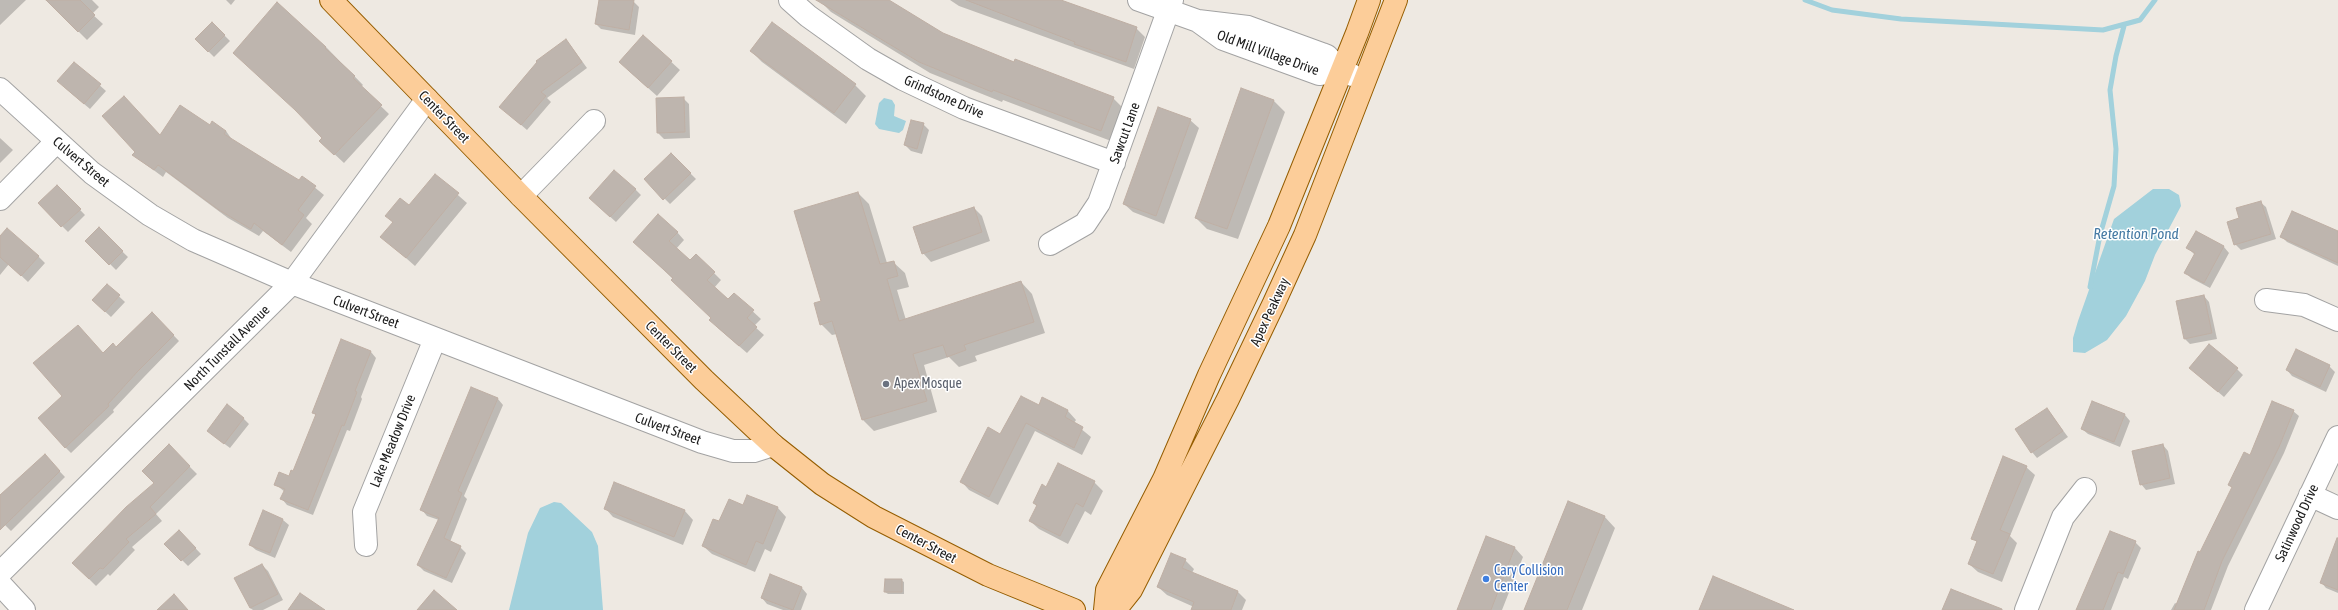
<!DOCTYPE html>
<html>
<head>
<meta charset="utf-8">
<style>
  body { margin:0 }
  canvas { display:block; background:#eee9e2 }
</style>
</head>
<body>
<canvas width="2338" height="610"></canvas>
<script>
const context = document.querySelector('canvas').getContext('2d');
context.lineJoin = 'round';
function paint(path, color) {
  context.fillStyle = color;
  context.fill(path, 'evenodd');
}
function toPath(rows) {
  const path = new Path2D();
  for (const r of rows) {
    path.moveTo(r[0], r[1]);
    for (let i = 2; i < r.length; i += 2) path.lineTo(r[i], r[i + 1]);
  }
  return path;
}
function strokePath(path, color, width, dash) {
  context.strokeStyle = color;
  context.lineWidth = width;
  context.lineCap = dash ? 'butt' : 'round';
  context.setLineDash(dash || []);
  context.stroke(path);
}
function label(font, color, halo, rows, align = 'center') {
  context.font = font + ' "Asap Condensed",sans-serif';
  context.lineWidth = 3;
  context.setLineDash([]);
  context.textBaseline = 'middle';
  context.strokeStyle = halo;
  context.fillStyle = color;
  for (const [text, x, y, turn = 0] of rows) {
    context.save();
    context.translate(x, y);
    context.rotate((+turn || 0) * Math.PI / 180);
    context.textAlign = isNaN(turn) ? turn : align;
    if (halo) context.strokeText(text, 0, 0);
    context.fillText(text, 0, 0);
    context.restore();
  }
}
paint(toPath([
  [884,98,892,100,895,105,894,116,906,121,903,130,899,133,879,129,875,124,879,103],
  [2153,189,2169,189,2179,195,2181,206,2155,255,2145,281,2126,316,2107,340,2085,353,2073,352,2073,338,2078,321,2114,219],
  [554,502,561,503,592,532,598,546,603,610,509,610,528,533,540,508]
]), '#a2d1dc');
paint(toPath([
  [0,0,26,0,0,25],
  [52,0,92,0,99,7,92,14,103,24,87,40,49,2],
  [226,0,235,0,231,5],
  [600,0,634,2,639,7,635,35,601,29,596,24],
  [822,0,887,0,942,34,1015,63,1113,98,1124,109,1111,141,1003,100,1002,102,930,73,831,12,821,2],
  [950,0,1058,0,1136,28,1145,37,1134,69,959,6],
  [277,4,326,47,363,85,361,87,389,114,344,163,329,149,323,138],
  [212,23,230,41,214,57,196,39],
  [643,36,680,70,657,96,629,71],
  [571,46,587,68,547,98,551,102,527,130,506,112],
  [751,51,855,85,866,96,846,124,762,62],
  [75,63,106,91,90,109,64,87],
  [1242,90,1274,101,1285,112,1238,239,1207,229,1196,218],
  [683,98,689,104,690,138,664,139,658,133],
  [1190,120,1199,128,1164,224,1133,212,1124,204],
  [923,124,929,130,922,154,911,151,905,145],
  [210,126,226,131,233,141,299,181,302,177,324,195,306,218,312,224,291,252,263,231,259,236,228,218,166,172,163,177,133,155,161,136],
  [0,138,13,150,0,163],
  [671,154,696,179,670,204,645,179],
  [435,175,467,203,415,266,382,237,393,223,387,216,410,207],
  [57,186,85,215,68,232,39,203],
  [635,189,641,195,616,222,596,204],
  [858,193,869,204,887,263,893,262,905,273,909,287,897,290,906,320,1021,282,1032,294,1045,333,975,356,977,361,959,367,949,357,924,365,937,412,874,431,863,420,837,334,832,335,821,324,822,302],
  [2260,202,2266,207,2276,239,2241,250,2235,244],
  [974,208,982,216,990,241,931,262,923,253],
  [99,229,128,257,116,270,87,241],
  [677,232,684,240,676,249,690,261,714,273,721,280,714,288,728,301,734,294,761,319,754,326,764,335,747,353,718,328,713,318,642,249],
  [2196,232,2224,247,2229,253,2210,288,2191,278,2186,273,2195,255,2188,248],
  [2338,232,2338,266,2287,242,2282,237],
  [0,238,38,256,45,263,28,282,9,264,0,275],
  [108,286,125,302,111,317,99,306],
  [2204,296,2209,302,2217,339,2190,344,2184,338],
  [152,313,179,341,144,377,113,410,114,412,71,453,65,447,64,396,103,354,116,348],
  [342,340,371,352,376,358,361,397,362,399,350,431,347,430,313,515,287,505,282,499,285,492,275,484,289,478,294,472,316,416,313,412],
  [2329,366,2335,372,2326,392,2292,376,2287,370],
  [2237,369,2243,375,2224,397,2196,373],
  [471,389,498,399,503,405,464,496,467,499,450,542,460,547,466,553,452,583,424,571,418,565,439,520,427,516,422,510],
  [1043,398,1068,411,1076,420,1074,423,1091,437,1082,455,1035,431,998,505,969,490,961,481,1001,435,1039,406],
  [2093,402,2125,415,2130,421,2120,447,2088,434,2082,429],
  [2047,409,2068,437,2037,458,2032,452],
  [2293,411,2299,416,2284,453,2228,566,2211,610,2171,610,2175,603,2177,604,2233,488,2229,485],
  [243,418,249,424,230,448,214,436],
  [2163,445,2168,451,2175,484,2146,490,2141,484],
  [169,446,197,474,156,514,162,521,132,547,135,550,110,576,108,574,96,586,73,563,156,484],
  [45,456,65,477,11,531,0,520,0,496],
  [1058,465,1094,482,1103,491,1091,515,1085,511,1068,544,1039,529,1030,521,1037,507,1034,503,1047,488],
  [2026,467,2035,475,2010,536,2017,543,2002,582,1978,572,1969,564,1978,543,1973,538],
  [615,483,685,511,693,520,683,545,613,517,605,508],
  [748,496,778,508,786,517,771,552,765,549,755,572,712,554,703,546,720,523,744,506],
  [263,512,283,520,289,525,275,558,256,550,250,545],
  [1604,516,1615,528,1582,610,1525,610],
  [179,531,201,554,188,566,166,544],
  [1487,537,1515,548,1523,557,1502,610,1458,610],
  [2135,542,2141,548,2128,579,2124,577,2111,610,2078,610],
  [1185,560,1194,569,1192,573,1238,592,1246,600,1242,610,1192,610,1194,607,1167,595,1158,587],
  [2338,560,2338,593,2326,588,2321,582],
  [262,565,268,571,283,600,263,610,253,610,250,608],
  [771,576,802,588,807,594,801,610,783,610,767,604,762,598],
  [901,580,904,582,904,594,888,594,885,592]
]), '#0003');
strokePath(toPath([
  [1805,0,1832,10,1901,19,2103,30,2140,20,2155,0],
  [2090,287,2100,235,2114,186,2116,149,2110,90,2116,56,2124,26]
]), '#a2d1dc', 5);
const building = toPath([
  [46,0,80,0,95,15,78,32,46,0],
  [599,0,634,0,629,30,595,24,599,0],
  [816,0,889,0,943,33,1014,62,1015,59,1114,97,1101,131,993,90,992,92,919,62,816,0],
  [966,0,1061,0,1137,27,1126,62,1074,44,1075,42,966,0],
  [277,2,326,47,325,48,355,76,353,78,382,105,334,155,319,141,322,138,295,110,233,53,277,2],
  [212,22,225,35,208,52,195,39,212,22],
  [772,22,856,84,834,113,750,51,772,22],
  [643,35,672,61,648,88,619,62,643,35],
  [566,39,582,62,541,92,546,96,521,125,499,107,537,62,536,61,566,39],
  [74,62,101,84,84,104,57,81,74,62],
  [1241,88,1274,100,1227,229,1195,218,1241,88],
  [124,96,160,135,180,105,210,125,212,121,226,131,224,134,274,165,299,180,302,176,316,186,298,210,304,215,282,245,254,223,251,229,219,210,158,165,154,170,132,155,135,152,102,116,124,96],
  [684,97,685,132,657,133,656,98,684,97],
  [1158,107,1191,119,1156,216,1123,204,1158,107],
  [911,120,924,123,917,149,904,145,911,120],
  [671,153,691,173,663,200,644,179,671,153],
  [614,170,636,189,610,217,589,198,614,170],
  [435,174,459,193,406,258,380,237,393,222,385,216,400,198,409,205,435,174],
  [57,185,81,209,61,227,38,203,57,185],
  [858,192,880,264,894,261,898,276,887,279,899,321,1021,281,1034,322,964,345,966,350,947,357,943,345,913,354,927,401,862,420,832,321,820,325,814,303,821,301,794,211,858,192],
  [2261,201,2271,234,2234,245,2227,222,2239,218,2236,208,2261,201],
  [974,207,982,232,922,254,913,227,974,207],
  [2292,211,2338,231,2338,263,2280,237,2292,211],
  [658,214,678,232,669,241,690,260,696,254,715,272,707,280,728,299,734,293,754,310,747,318,757,327,739,346,709,320,711,318,671,280,673,278,633,242,658,214],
  [99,227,123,251,109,265,85,241,99,227],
  [7,228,39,256,21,276,0,257,0,236,7,228],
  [2196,231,2224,246,2204,283,2184,273,2195,253,2186,248,2196,231],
  [107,284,120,295,105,312,92,300,107,284],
  [2204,295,2212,333,2184,339,2176,301,2204,295],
  [152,312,174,335,138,371,108,404,109,406,65,448,38,418,62,396,33,363,78,325,103,353,113,343,116,347,152,312],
  [341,339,371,351,355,391,357,392,344,426,342,425,308,510,280,499,285,489,274,485,279,472,289,476,291,470,293,471,316,414,312,413,341,339],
  [2209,344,2238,368,2218,392,2189,368,2209,344],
  [2296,349,2330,365,2320,387,2286,370,2296,349],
  [471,387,498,398,458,491,462,493,444,538,461,546,446,578,417,565,439,518,420,510,471,387],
  [1021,396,1039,405,1042,397,1068,410,1065,417,1083,427,1074,448,1026,423,989,497,960,482,988,427,1000,434,1021,396],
  [2092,401,2125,414,2114,442,2081,429,2092,401],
  [2272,401,2294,410,2279,447,2222,561,2204,610,2174,610,2198,551,2200,552,2232,487,2228,485,2244,452,2250,455,2272,401],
  [227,404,244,418,224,444,207,431,227,404],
  [2047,408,2063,431,2031,453,2015,429,2047,408],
  [169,444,190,466,150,507,156,514,126,539,129,542,103,569,100,568,89,579,72,563,126,507,154,483,142,471,169,444],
  [2163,444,2170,478,2140,485,2132,451,2163,444],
  [45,454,60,471,0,530,0,495,45,454],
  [2003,456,2027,466,2000,530,2010,534,1993,574,1968,564,1977,541,1971,539,2003,456],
  [1058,463,1095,481,1083,507,1076,503,1060,536,1029,521,1037,505,1033,503,1042,484,1046,487,1058,463],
  [614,482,685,510,674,537,604,509,614,482],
  [747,495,778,507,763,544,756,541,746,565,702,546,713,519,719,521,729,499,743,505,747,495],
  [1568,501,1605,516,1567,610,1524,610,1568,501],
  [263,510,283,519,270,553,249,545,263,510],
  [179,530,196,548,181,561,164,544,179,530],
  [2110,531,2136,541,2123,574,2118,572,2103,610,2076,610,2110,531],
  [1486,536,1515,547,1491,610,1457,610,1486,536],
  [2337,538,2338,538,2338,590,2320,583,2337,538],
  [1171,553,1186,559,1182,568,1238,591,1231,610,1191,610,1194,602,1157,587,1171,553],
  [262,564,278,594,250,608,234,578,262,564],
  [770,574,802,587,793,610,761,598,770,574],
  [1713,576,1794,610,1699,610,1713,576],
  [885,579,902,579,902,592,884,592,885,579],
  [1951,589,2002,609,2002,610,1942,610,1951,589],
  [434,590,457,610,417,610,434,590],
  [300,593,325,610,288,610,300,593],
  [174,594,188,610,157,610,174,594]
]);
paint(building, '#beb5ae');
strokePath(building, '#bfafa4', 1);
const minor = toPath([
  [790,0,808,16,868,59,903,79,964,108,1114,163],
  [1139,0,1198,21,1223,39,1319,74,1341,71],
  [1198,21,1248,27,1322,54,1327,56,1341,71,1352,75],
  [0,89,92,173,150,215,193,240,292,283,702,442,733,451,754,451,773,445],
  [521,196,594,121],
  [0,199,56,142],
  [1050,244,1085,224,1099,203,1172,0],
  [2266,300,2304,305,2338,320],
  [2310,495,2338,508],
  [366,545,364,512,435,339],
  [0,573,292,283,427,99],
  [0,584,24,610],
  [2026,610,2063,517,2085,489],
  [2256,610,2338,437]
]);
const major = toPath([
  [331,0,521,196,704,380,773,445,822,484,874,517,988,575,1074,610],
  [1105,610,1107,590,1164,479,1209,375,1279,226,1357,33,1369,0],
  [1115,610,1131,590,1228,399,1274,303,1305,235,1396,0]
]);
strokePath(minor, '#a3a3a3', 24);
strokePath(major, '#955d00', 24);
strokePath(minor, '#fff', 22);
strokePath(major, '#fccd99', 22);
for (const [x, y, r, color] of [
  [886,384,4,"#6b7280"],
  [1486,579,4,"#3f7fe0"]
]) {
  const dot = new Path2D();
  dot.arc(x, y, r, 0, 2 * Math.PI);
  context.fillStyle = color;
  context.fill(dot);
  strokePath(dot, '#fff', 1.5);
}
label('14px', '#1c1c1c', '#fff', [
  ["Old Mill Village Drive",1268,53,20],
  ["Grindstone Drive",944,97,24],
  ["Center Street",444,117,46],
  ["Sawcut Lane",1125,133,-70],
  ["Culvert Street",81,162,40],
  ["Culvert Street",366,312,21],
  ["Apex Peakway",1270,312,-65],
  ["Center Street",671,347,45],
  ["North Tunstall Avenue",227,348,-45],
  ["Culvert Street",668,429,20],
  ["Lake Meadow Drive",393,441,-68],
  ["Satinwood Drive",2297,523,-65],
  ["Center Street",926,544,28]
]);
label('14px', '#5b616d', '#fff', [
  ["Apex Mosque",894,384]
], 'left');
label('14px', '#366cbe', '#fff', [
  ["Cary Collision",1494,571],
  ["Center",1494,587]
], 'left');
label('italic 15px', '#467aa4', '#fff', [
  ["Retention Pond",2136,234]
]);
</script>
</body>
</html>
